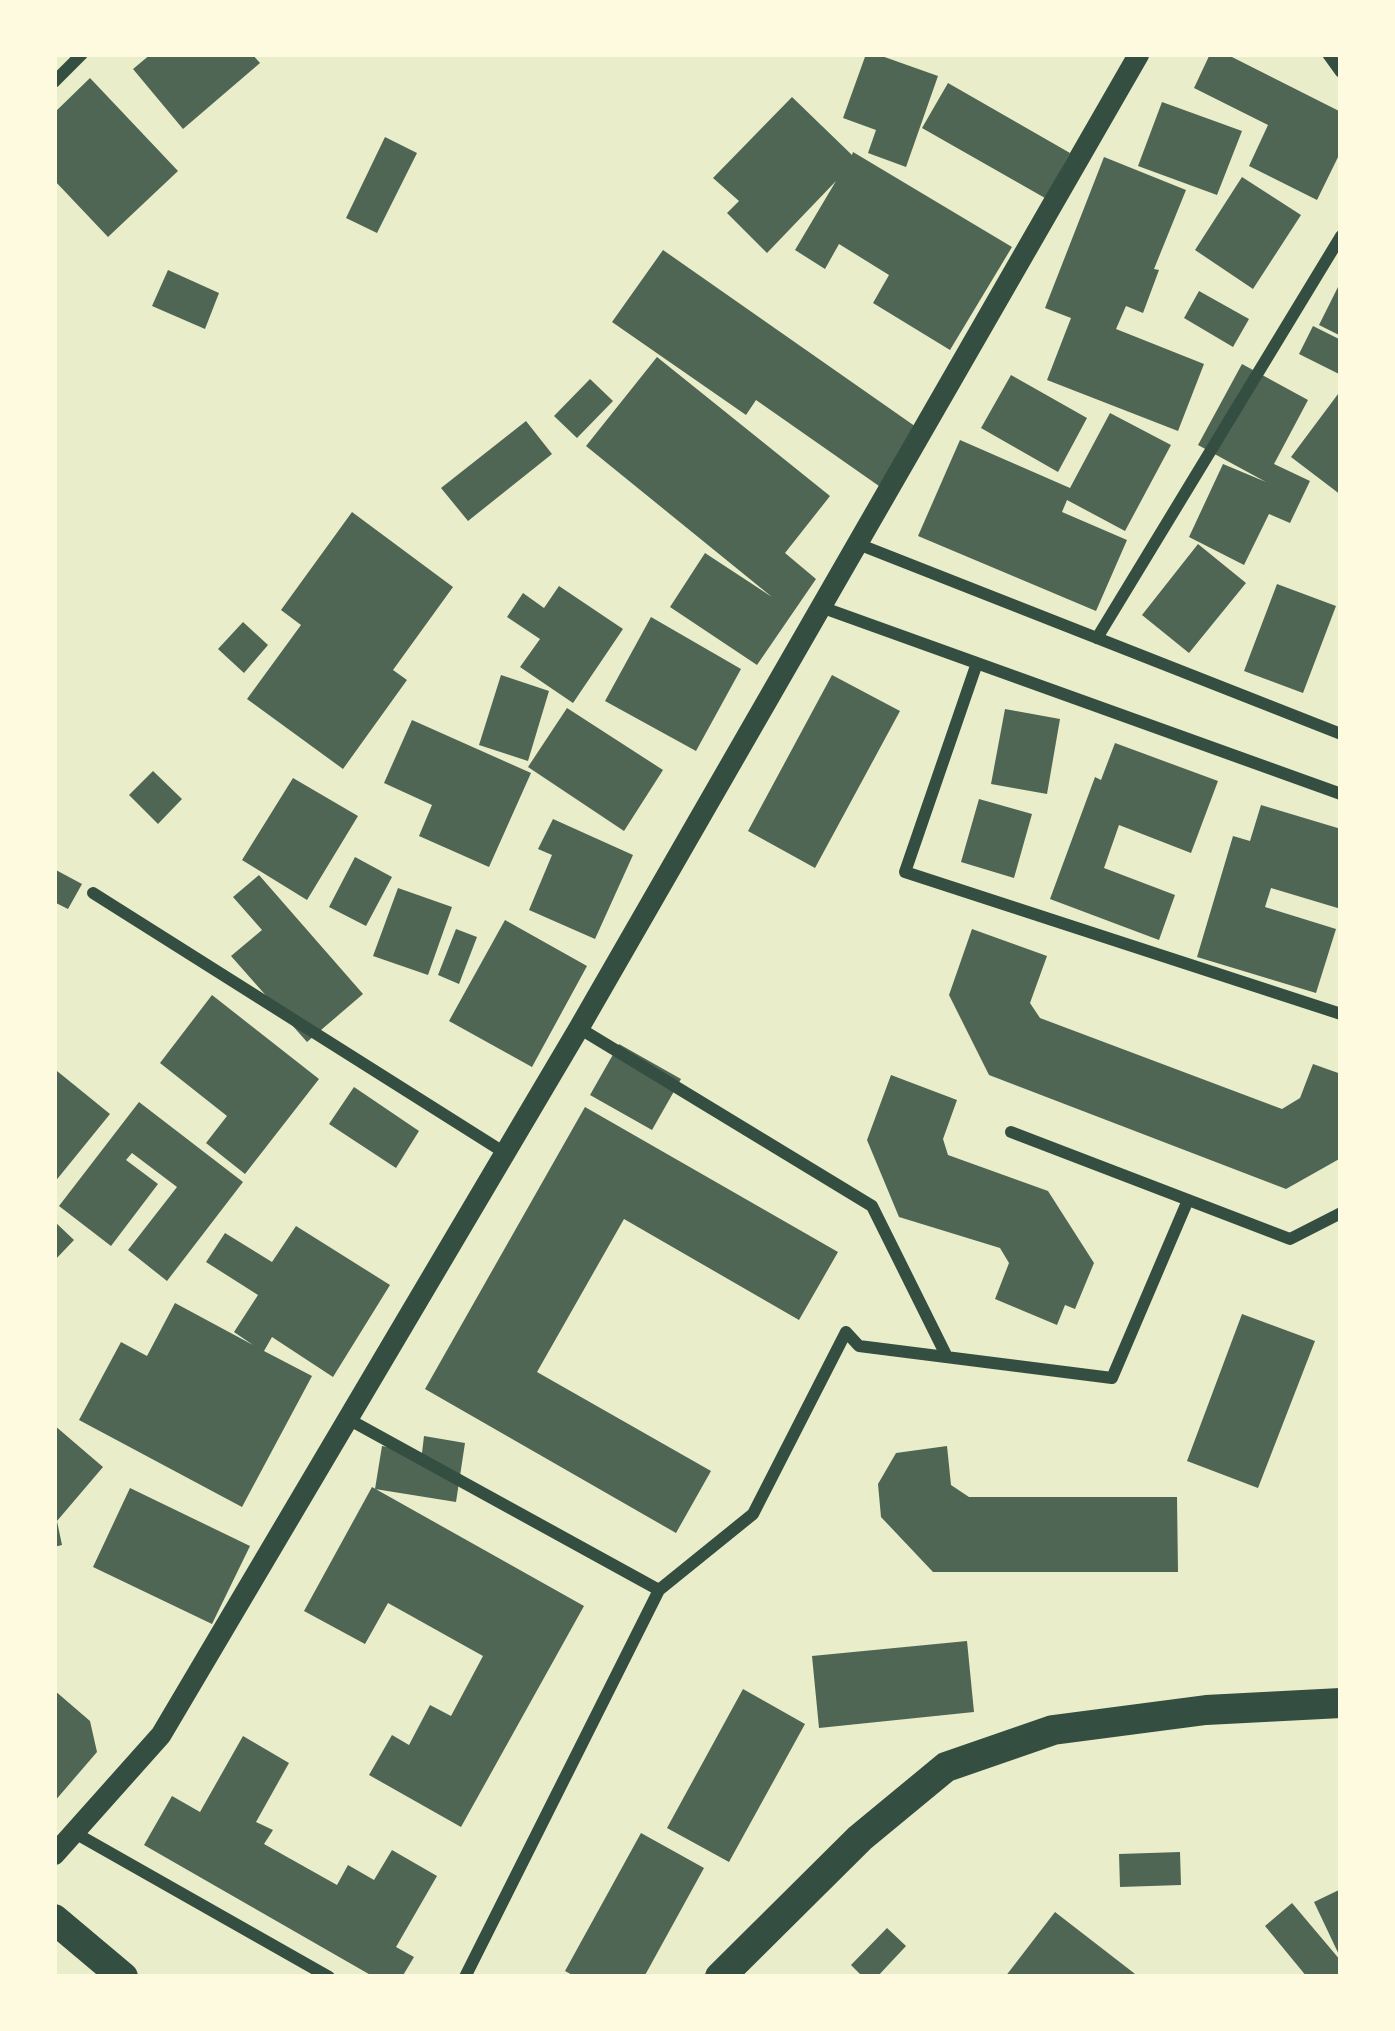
<!DOCTYPE html>
<html>
<head>
<meta charset="utf-8">
<style>
  body { margin:0 }
  #map { position:relative; width:1395px; height:2031px; overflow:hidden; background:#e9edc9; font-family:Signika,sans-serif }
  canvas { display:block }
  .frame { position:absolute; inset:0; border:57px solid #fefae0; pointer-events:none }
</style>
</head>
<body>
<div id="map">
<canvas width="1395" height="2031"></canvas>
<div class="frame"></div>
</div>
<script>
const context = document.querySelector('canvas').getContext('2d');
context.lineJoin = 'round';
function paint(path, color) {
  context.fillStyle = color;
  context.fill(path, 'evenodd');
}
function toPath(rows) {
  const path = new Path2D();
  for (const r of rows) {
    path.moveTo(r[0], r[1]);
    for (let i = 2; i < r.length; i += 2) path.lineTo(r[i], r[i + 1]);
  }
  return path;
}
function strokePath(path, color, width, dash) {
  context.strokeStyle = color;
  context.lineWidth = width;
  context.lineCap = dash ? 'butt' : 'round';
  context.setLineDash(dash || []);
  context.stroke(path);
}
paint(toPath([
  [151,54,252,54,260,63,183,129,133,69],
  [866,54,876,54,938,76,906,167,868,153,876,130,843,118],
  [1210,54,1226,54,1341,112,1341,151,1317,200,1249,166,1268,125,1194,88],
  [90,78,178,171,108,237,54,180,54,113],
  [948,83,1070,153,1045,198,922,128],
  [792,97,852,155,853,152,1012,247,950,350,873,303,889,275,839,244,825,269,795,250,836,181,767,253,727,213,739,201,713,178],
  [1162,102,1242,131,1217,195,1138,166],
  [385,137,417,153,377,233,346,218],
  [1104,157,1186,190,1154,269,1159,270,1143,313,1126,306,1116,329,1204,364,1178,431,1047,380,1071,318,1045,308],
  [1242,177,1301,215,1253,289,1195,250],
  [663,250,919,429,879,486,756,400,746,415,612,322],
  [168,270,219,293,205,329,152,306],
  [1341,281,1341,336,1319,325],
  [1199,291,1249,319,1233,347,1184,318],
  [1313,326,1341,340,1341,375,1299,354],
  [657,357,830,496,785,553,816,579,757,665,670,607,705,553,772,597,586,446],
  [1242,364,1308,400,1274,464,1310,481,1290,523,1269,514,1244,565,1189,537,1223,464,1266,482,1198,445],
  [1011,375,1087,418,1058,472,981,428],
  [590,379,613,401,577,438,554,416],
  [1341,390,1341,495,1291,457],
  [1110,413,1171,445,1125,531,1067,500,1062,512,1127,540,1096,611,918,536,960,440,1070,488],
  [526,421,552,454,468,521,441,488],
  [352,512,453,587,393,670,407,680,343,769,247,699,301,625,281,610],
  [1198,544,1246,583,1189,653,1142,615],
  [1277,584,1336,606,1303,693,1244,671],
  [559,586,623,629,573,703,520,667,540,639,507,617,523,593,544,608],
  [651,617,741,669,696,751,605,701],
  [243,622,268,645,244,673,218,649],
  [501,675,549,691,528,761,479,745],
  [832,675,900,711,815,868,748,831],
  [567,708,663,770,624,831,528,767],
  [1005,709,1060,719,1047,794,991,784],
  [412,720,531,773,489,867,419,836,432,805,384,783],
  [1115,743,1218,781,1191,853,1119,825,1104,868,1175,895,1159,940,1050,899,1095,777,1101,780],
  [153,771,182,799,158,824,129,795],
  [293,778,358,816,307,900,242,860],
  [979,799,1032,814,1014,878,961,862],
  [1261,805,1341,829,1341,909,1271,888,1265,907,1336,929,1316,993,1197,957,1233,836,1250,841],
  [553,819,633,855,595,939,529,910,552,855,538,849],
  [355,857,392,877,366,926,329,907],
  [54,869,82,884,68,909,54,902],
  [259,875,363,994,307,1042,231,956,262,930,233,897],
  [398,888,452,907,428,975,373,956],
  [505,920,587,966,532,1067,449,1021],
  [456,929,477,937,459,984,438,975],
  [972,929,1047,956,1030,1003,1040,1018,1282,1109,1300,1098,1313,1064,1341,1074,1341,1158,1286,1189,989,1075,949,995],
  [212,995,319,1079,245,1174,206,1143,227,1116,160,1063],
  [619,1044,681,1079,652,1130,590,1095],
  [57,1071,110,1114,54,1183,54,1075],
  [891,1075,957,1100,943,1139,948,1155,1048,1191,1094,1263,1075,1309,1065,1305,1057,1325,995,1299,1009,1263,1000,1248,899,1217,867,1140],
  [354,1087,419,1131,396,1168,329,1124],
  [139,1102,243,1182,167,1281,128,1250,177,1187,132,1153,126,1160,158,1184,111,1246,59,1206],
  [585,1107,838,1252,799,1320,624,1219,537,1372,711,1471,676,1533,425,1389],
  [54,1221,74,1240,54,1261],
  [296,1226,390,1285,333,1377,272,1337,264,1351,312,1376,242,1507,79,1420,121,1342,147,1356,175,1303,253,1345,234,1332,258,1295,206,1262,225,1233,272,1262],
  [1242,1314,1315,1341,1258,1488,1187,1461],
  [54,1425,103,1467,57,1521,62,1545,54,1547],
  [424,1436,465,1443,456,1502,375,1489,382,1446,422,1453],
  [947,1446,951,1485,969,1497,1177,1497,1178,1572,933,1572,881,1517,878,1484,896,1453],
  [372,1487,584,1606,461,1827,369,1775,392,1735,409,1745,430,1705,451,1716,483,1656,388,1603,365,1644,304,1611],
  [130,1488,250,1546,212,1624,93,1567],
  [967,1641,974,1712,819,1728,812,1656],
  [743,1689,805,1724,729,1862,667,1828],
  [54,1690,90,1721,97,1752,54,1802],
  [243,1736,289,1763,256,1822,273,1830,264,1844,337,1885,348,1865,374,1880,392,1850,437,1876,396,1947,414,1957,402,1977,374,1977,144,1845,172,1796,200,1812],
  [641,1833,704,1868,644,1977,576,1977,565,1971],
  [1180,1852,1181,1885,1120,1887,1119,1854],
  [1341,1889,1341,1959,1314,1902],
  [1292,1903,1341,1961,1341,1977,1307,1977,1265,1926],
  [1055,1912,1139,1977,1005,1977],
  [887,1928,906,1946,877,1977,863,1977,851,1965]
]), '#4f6655');
strokePath(toPath([
  [1328,54,1341,72],
  [54,82,82,54],
  [858,544,1341,734],
  [821,607,1341,794],
  [1097,638,1341,236],
  [977,663,905,872,1341,1014],
  [93,893,505,1153],
  [579,1028,872,1206,947,1357],
  [1011,1132,1290,1239,1341,1213],
  [348,1419,659,1590],
  [75,1833,329,1977],
  [465,1977,659,1590,753,1514,846,1332,859,1346,1112,1378,1188,1200]
]), '#344e41', 12);
strokePath(toPath([
  [54,1855,161,1735,579,1028,1139,54]
]), '#344e41', 21);
strokePath(toPath([
  [54,1919,123,1977],
  [720,1977,860,1838,946,1767,1053,1730,1206,1710,1341,1703]
]), '#344e41', 30);
</script>
</body>
</html>
